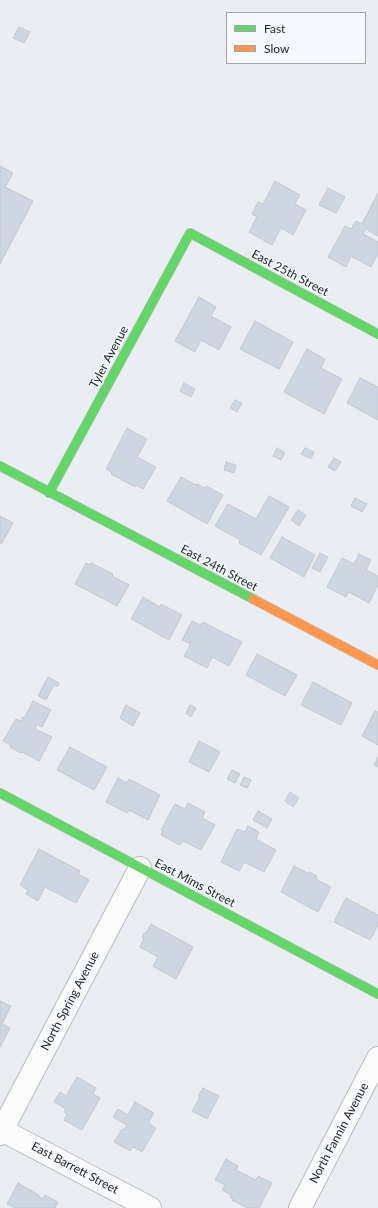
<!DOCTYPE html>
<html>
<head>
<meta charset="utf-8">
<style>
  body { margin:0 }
  #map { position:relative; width:378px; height:1208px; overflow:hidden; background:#eaedf1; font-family:Lato,sans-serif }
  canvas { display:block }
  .legend { position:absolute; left:226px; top:12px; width:140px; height:52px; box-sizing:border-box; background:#f6f9fe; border:1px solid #a0a3a7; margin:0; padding:5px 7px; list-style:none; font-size:12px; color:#1f2124 }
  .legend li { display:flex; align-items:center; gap:8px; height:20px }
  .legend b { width:20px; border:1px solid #a0a3a7 }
</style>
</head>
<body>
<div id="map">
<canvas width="378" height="1208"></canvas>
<ul class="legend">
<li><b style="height:5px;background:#63d668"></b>Fast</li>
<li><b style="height:5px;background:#ff974d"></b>Slow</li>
</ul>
</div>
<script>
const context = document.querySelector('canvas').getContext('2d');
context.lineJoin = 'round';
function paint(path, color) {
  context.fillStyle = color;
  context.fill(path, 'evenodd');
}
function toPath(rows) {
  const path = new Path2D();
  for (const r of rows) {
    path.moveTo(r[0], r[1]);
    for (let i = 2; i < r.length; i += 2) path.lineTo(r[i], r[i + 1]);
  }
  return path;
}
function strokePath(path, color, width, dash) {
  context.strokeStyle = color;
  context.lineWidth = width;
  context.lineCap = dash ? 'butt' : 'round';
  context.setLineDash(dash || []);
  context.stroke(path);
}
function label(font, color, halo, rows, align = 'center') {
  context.font = font + ' Lato,sans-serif';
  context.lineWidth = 3;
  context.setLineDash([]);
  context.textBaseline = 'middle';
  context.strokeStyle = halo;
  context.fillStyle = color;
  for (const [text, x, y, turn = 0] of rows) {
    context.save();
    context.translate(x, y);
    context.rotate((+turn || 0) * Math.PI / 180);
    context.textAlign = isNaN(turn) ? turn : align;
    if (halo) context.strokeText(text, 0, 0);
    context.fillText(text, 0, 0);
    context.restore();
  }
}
const building = toPath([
  [19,27,30,32,24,43,13,38,19,27],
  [0,166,13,173,5,187,33,201,0,264,0,166],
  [275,181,300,195,295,204,306,210,293,235,281,228,272,245,249,232,257,217,252,214,258,202,263,204,275,181],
  [328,188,345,197,336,213,319,205,328,188],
  [378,193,378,236,366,229,363,234,378,242,378,254,371,267,351,256,346,267,328,257,345,226,351,229,356,221,362,224,378,193],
  [199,297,216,307,211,316,231,327,219,350,201,340,195,352,175,341,199,297],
  [255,321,293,342,279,369,240,349,255,321],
  [307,349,325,359,321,368,342,379,324,414,284,392,307,349],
  [360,378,378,387,378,420,347,403,360,378],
  [184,383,195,389,191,397,180,391,184,383],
  [235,400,242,403,237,412,230,408,235,400],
  [127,428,147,439,137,457,156,467,143,489,136,485,135,487,111,474,112,472,106,469,127,428],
  [277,448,285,453,281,460,273,456,277,448],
  [305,448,314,452,311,459,301,454,305,448],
  [334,458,341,462,335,471,328,467,334,458],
  [226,462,236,465,234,473,224,470,226,462],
  [181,477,196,485,197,484,205,488,206,486,223,495,207,524,167,501,181,477],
  [269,496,289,507,261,555,239,543,240,540,215,526,228,504,256,519,269,496],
  [355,498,367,504,362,512,351,506,355,498],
  [298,510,306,515,299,526,291,520,298,510],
  [0,516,13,523,2,543,0,543,0,516],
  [282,537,315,555,304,577,270,558,282,537],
  [320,553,328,557,320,572,312,568,320,553],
  [359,554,371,560,366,570,378,576,378,585,369,603,349,592,346,597,327,587,342,558,354,564,359,554],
  [86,563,90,565,91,563,113,574,112,576,129,585,117,606,75,584,86,563],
  [143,597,160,607,161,604,182,615,169,640,131,619,143,597],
  [192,621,200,625,203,622,242,642,229,666,212,657,207,668,184,656,191,644,182,640,192,621],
  [257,654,297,675,285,696,246,675,257,654],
  [48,677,59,683,57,687,54,685,46,700,38,696,48,677],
  [313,682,352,703,341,725,301,705,313,682],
  [33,701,51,710,42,727,37,724,35,729,52,737,39,761,22,752,21,753,10,747,11,745,3,741,16,719,21,721,23,717,25,717,33,701],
  [126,705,140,713,133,726,120,718,126,705],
  [190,705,196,708,191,717,186,713,190,705],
  [375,711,378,712,378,745,362,736,375,711],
  [199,741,220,752,209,772,189,762,199,741],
  [70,747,107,767,94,790,57,770,70,747],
  [378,757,378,767,374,765,378,757],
  [232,770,240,774,235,783,227,779,232,770],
  [244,777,251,780,247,788,240,785,244,777],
  [118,778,127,783,129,779,160,795,148,820,129,810,127,813,106,802,118,778],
  [290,792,299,798,293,807,285,801,290,792],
  [188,803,205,812,202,818,215,825,201,850,183,841,180,845,161,835,163,831,161,830,175,804,185,809,188,803],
  [258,811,272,819,267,828,253,820,258,811],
  [248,826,259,832,256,839,276,850,264,872,244,862,239,871,221,862,237,829,245,832,248,826],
  [39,849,80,871,78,874,89,880,76,903,45,887,38,901,26,894,28,890,20,885,39,849],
  [294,866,309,874,309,872,317,876,316,879,331,887,318,912,281,892,294,866],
  [346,898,378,915,378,925,370,940,334,922,346,898],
  [151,924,193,947,176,979,153,966,158,957,140,947,144,938,142,937,144,933,146,933,151,924],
  [0,1001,11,1006,2,1024,10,1028,0,1047,0,1001],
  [77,1077,96,1088,93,1094,100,1098,82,1130,64,1120,67,1114,64,1112,66,1109,54,1102,60,1092,66,1096,77,1077],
  [203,1088,219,1096,207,1119,192,1111,200,1097,198,1096,203,1088],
  [135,1102,154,1113,148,1123,156,1128,142,1152,133,1147,130,1151,114,1142,122,1129,124,1130,127,1125,113,1117,118,1109,128,1115,135,1102],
  [226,1159,238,1166,236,1170,256,1180,258,1176,272,1183,259,1208,247,1208,232,1200,233,1199,230,1197,231,1195,222,1190,225,1185,215,1180,226,1159],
  [18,1183,39,1195,39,1197,43,1199,45,1195,58,1202,55,1208,15,1208,7,1204,18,1183]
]);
paint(building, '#ced6e1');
strokePath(building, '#c5c7ca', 1);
const street = toPath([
  [0,1129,150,1208],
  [0,1134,140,868],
  [300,1208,378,1058]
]);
const fast = toPath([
  [0,466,253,599],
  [49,493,190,233,378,334],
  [0,793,378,994]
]);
const slow = toPath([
  [253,599,378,665]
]);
strokePath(street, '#babcbf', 24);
strokePath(fast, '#babcbf', 10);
strokePath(slow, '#babcbf', 10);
strokePath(street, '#fcfcfd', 22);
strokePath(fast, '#63d668', 9);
strokePath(slow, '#ff974d', 9);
label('12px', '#1f2124', '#f6f9fe', [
  ["East 25th Street",290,273,28],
  ["Tyler Avenue",109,357,-62],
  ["East 24th Street",219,568,28],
  ["East Mims Street",195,883,28],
  ["North Spring Avenue",70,1001,-62],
  ["North Fannin Avenue",339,1133,-62],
  ["East Barrett Street",75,1168,28]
]);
</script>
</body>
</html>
